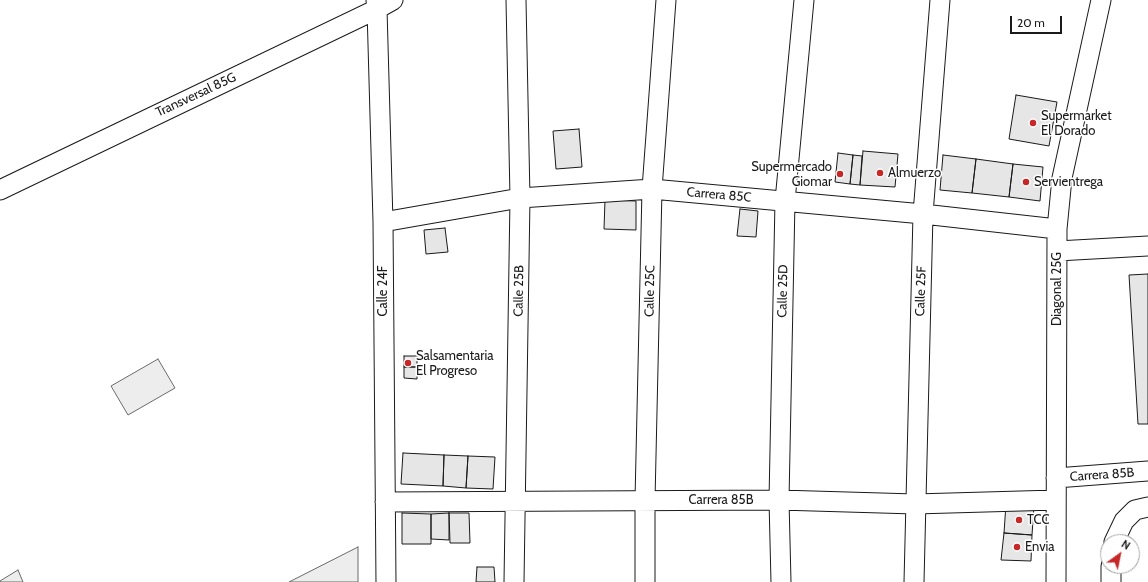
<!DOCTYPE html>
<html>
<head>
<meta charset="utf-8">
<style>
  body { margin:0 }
  #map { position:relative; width:1148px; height:582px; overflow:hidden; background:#fff; font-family:Cabin,sans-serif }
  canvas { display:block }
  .north { position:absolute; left:1100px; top:534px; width:40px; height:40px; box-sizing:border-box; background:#fff; border:1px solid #a3a3a3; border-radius:50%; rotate:33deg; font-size:11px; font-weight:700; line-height:16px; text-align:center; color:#1a1a1a }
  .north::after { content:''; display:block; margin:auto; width:14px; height:18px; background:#c62828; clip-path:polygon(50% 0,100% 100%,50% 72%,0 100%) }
  .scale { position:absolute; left:1010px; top:16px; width:52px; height:18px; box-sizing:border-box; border:2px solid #1a1a1a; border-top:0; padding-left:5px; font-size:12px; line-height:14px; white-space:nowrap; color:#1a1a1a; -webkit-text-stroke:3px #fff; paint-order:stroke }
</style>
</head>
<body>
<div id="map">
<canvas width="1148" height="582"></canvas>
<div class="north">N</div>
<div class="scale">20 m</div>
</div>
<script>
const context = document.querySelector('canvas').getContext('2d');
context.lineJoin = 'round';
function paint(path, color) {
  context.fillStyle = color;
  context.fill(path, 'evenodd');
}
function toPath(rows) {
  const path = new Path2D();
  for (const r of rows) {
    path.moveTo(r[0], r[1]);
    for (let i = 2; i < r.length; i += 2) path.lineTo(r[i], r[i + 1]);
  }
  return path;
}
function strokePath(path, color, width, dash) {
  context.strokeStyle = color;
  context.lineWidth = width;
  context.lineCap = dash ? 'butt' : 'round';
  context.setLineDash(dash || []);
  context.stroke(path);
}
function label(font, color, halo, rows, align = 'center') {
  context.font = font + ' Cabin,sans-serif';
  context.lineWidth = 3;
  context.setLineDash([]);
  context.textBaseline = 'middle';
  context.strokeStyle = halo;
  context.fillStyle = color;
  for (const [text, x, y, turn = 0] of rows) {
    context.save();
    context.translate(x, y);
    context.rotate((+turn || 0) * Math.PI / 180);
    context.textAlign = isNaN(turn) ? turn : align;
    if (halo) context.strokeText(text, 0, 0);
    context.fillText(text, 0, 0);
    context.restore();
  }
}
const built = toPath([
  [158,359,175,388,128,415,111,386,158,359],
  [358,547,358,582,289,582,358,547],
  [18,570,23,582,0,582,0,581,18,570]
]);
paint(built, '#ededed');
strokePath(built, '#6a6a6a', 1);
const building = toPath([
  [1016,95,1057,102,1049,146,1009,139,1016,95],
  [579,129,582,167,556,169,553,131,579,129],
  [863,151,898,154,895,187,860,185,863,151],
  [838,153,853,155,850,184,835,182,838,153],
  [853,155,862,156,860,185,850,184,853,155],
  [943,155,976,159,972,193,940,190,943,155],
  [976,159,1013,164,1009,197,972,193,976,159],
  [1013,164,1043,167,1040,201,1009,197,1013,164],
  [605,200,636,201,636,230,604,229,605,200],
  [740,209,758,211,756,237,737,236,740,209],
  [445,228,448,252,426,254,424,230,445,228],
  [1148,274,1148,424,1138,424,1129,275,1148,274],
  [404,356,417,356,417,367,404,367,404,356],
  [404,367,417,367,417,379,404,378,404,367],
  [403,453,444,455,443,486,401,484,403,453],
  [444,455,468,456,466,488,443,486,444,455],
  [468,456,495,457,493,489,466,488,468,456],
  [1006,504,1034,506,1032,535,1004,533,1006,504],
  [402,513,431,514,431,544,402,544,402,513],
  [449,513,449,540,431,539,431,514,449,513],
  [449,513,469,513,470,543,450,543,449,513],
  [1004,533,1032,535,1031,561,1001,560,1004,533],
  [477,567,494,567,495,582,476,582,477,567]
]);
paint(building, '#e6e6e6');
strokePath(building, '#1a1a1a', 1);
const minor = toPath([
  [376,0,377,9,383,222,386,582],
  [0,190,377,9,393,0],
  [383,222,520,198,652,189,923,214,1057,229],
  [1057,251,1148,246],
  [1056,478,1148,471],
  [385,502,779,500,915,504,1056,500],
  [1114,542,1124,521,1135,510,1148,507],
  [1111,566,1111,582],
  [514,582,520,198,516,0],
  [645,582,645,500,652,189,666,0],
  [781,582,779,500,785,201,804,0],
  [914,582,923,214,940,0],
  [1056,582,1057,229,1062,178,1101,0]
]);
strokePath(minor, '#1a1a1a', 21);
strokePath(minor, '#fff', 19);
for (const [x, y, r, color] of [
  [1033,123,4,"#c62828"],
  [880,173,4,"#c62828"],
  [840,174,4,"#c62828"],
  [1026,182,4,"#c62828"],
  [408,363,4,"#c62828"],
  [1019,520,4,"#c62828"],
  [1017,547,4,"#c62828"]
]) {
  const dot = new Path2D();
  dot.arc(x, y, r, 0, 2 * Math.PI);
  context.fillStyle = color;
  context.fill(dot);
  strokePath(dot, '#fff', 1.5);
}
label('13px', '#1a1a1a', '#fff', [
  ["Transversal 85G",196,95,-25],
  ["Carrera 85C",719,195,5],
  ["Diagonal 25G",1057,289,-90],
  ["Calle 24F",383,291,-90],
  ["Calle 25B",519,291,-89],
  ["Calle 25C",650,291,-89],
  ["Calle 25D",783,291,-89],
  ["Calle 25F",921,291,-88],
  ["Carrera 85B",1102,475,-4],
  ["Carrera 85B",721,500]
]);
label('13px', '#1a1a1a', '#fff', [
  ["Supermarket",1041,116],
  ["El Dorado",1041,131],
  ["Supermercado",832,167,"right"],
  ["Giomar",832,182,"right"],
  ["Almuerzo",888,173],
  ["Servientrega",1034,182],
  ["Salsamentaria",416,356],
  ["El Progreso",416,371],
  ["TCC",1027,520],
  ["Envia",1025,547]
], 'left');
</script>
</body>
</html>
